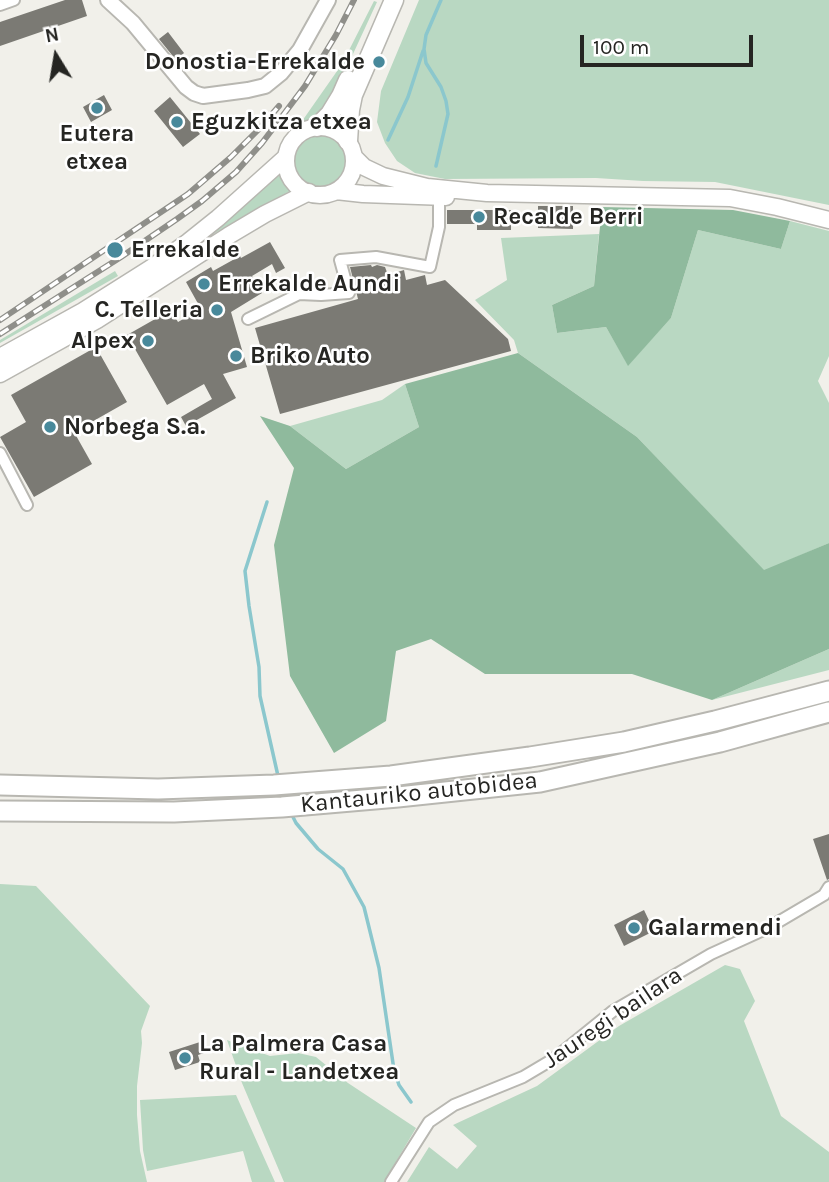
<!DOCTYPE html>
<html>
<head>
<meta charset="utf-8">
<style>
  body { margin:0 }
  #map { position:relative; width:829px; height:1182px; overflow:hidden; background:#f1f0ea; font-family:Karla,sans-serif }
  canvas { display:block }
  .north { position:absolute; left:21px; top:21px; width:70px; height:70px; -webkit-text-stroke:5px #fff; paint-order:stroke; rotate:349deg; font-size:19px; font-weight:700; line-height:28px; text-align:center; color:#252522 }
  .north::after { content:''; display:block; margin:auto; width:24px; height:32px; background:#252522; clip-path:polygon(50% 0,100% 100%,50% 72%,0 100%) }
  .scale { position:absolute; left:580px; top:35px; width:173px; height:32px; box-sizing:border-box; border:4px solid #252522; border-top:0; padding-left:9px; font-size:21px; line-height:24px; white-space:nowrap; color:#252522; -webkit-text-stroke:5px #fff; paint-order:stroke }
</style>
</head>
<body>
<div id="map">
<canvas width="829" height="1182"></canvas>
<div class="north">N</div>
<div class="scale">100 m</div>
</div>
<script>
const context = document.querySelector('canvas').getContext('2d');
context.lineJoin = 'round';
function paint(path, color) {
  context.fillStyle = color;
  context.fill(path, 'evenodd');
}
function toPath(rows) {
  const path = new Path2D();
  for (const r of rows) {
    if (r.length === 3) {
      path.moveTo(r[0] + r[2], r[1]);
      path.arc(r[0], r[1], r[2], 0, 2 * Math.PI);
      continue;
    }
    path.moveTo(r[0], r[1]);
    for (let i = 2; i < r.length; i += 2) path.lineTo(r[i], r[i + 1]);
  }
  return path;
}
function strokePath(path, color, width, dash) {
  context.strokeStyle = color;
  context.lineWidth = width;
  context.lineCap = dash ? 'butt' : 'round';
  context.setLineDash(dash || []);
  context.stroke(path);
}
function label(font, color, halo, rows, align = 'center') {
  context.font = font + ' Karla,sans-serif';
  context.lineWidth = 5;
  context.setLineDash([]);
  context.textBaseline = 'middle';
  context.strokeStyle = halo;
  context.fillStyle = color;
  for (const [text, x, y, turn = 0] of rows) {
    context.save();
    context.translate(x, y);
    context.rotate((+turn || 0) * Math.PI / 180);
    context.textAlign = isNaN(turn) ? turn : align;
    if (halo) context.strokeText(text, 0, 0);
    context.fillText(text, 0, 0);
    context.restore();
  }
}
paint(toPath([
  [419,0,829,0,829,205,715,182,643,181,596,178,445,179,415,173,397,161,385,143,377,122,381,91],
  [374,1,377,2,347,67,332,103,321,118,310,119,300,124,342,64],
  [321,161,27],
  [279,173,290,191,210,236,212,228],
  [790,221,829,231,829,356,818,381,829,403,829,543,764,571,637,437,518,353,514,340,475,300,507,280,501,238,599,234,594,286,552,305,557,333,606,327,628,365,671,318,698,230,781,249],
  [115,271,118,276,0,343,0,340],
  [405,384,419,427,346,469,290,426,382,400],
  [829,649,829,670,712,700],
  [0,884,36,886,150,1006,141,1031,142,1043,137,1086,137,1115,140,1151,147,1182,0,1182],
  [725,965,740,969,755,1001,744,1021,781,1116,829,1152,829,1182,407,1182,429,1147,457,1169,477,1146,453,1125,537,1086,619,1026],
  [227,1040,270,1056,298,1053,316,1057,348,1083,416,1128,384,1182,284,1182,242,1083],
  [236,1095,275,1182,252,1182,243,1151,147,1171,143,1150,140,1100]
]), '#b9d8c2');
paint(toPath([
  [602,207,733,210,790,221,781,249,698,230,671,318,628,366,606,327,557,333,552,305,594,286],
  [518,353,637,437,764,570,829,543,829,649,712,700,632,674,485,674,431,639,396,651,386,721,334,753,290,676,274,545,294,468,260,416,290,426,346,469,419,427,405,384]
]), '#8fba9d');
strokePath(toPath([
  [388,140,408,97,423,51],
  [436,166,448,114,446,101,441,87,426,63,424,49,426,35,441,0],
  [267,502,245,571,249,606,259,667,260,696,278,776],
  [291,813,296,823,318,849,343,869,364,907,379,968,394,1070,399,1085,411,1102]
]), '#8bc7cd', 3.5);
paint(toPath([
  [65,0,82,0,87,16,0,46,0,22],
  [168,32,184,53,176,60,159,39],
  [104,95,112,110,91,122,83,107],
  [170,97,200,134,183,147,154,111],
  [538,206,573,206,573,229,538,228],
  [447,210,511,210,511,230,477,230,477,224,447,224],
  [270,242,285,268,276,273,272,264,252,276,262,293,231,312,247,367,223,374,236,398,186,426,181,417,212,399,204,384,167,405,127,335,171,310,178,322,201,309,186,282,211,267,213,271,240,256,241,258],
  [371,265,372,267,377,265,385,267,388,275,404,270,406,280,425,275,427,285,445,280,508,339,511,351,280,414,255,328,358,299,350,267],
  [96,347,127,402,74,432,92,464,34,497,0,437,26,422,11,395],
  [829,834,829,879,827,880,813,839],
  [644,910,654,931,624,946,614,925],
  [200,1042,204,1053,198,1055,200,1062,175,1070,169,1052]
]), '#7b7a74');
const minor = toPath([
  [0,5,14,0],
  [248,319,299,294,321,295,349,293,340,260,376,257,430,267,439,227,439,198],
  [0,453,27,505],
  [391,1182,429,1122,454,1105,523,1077,555,1058,613,1011,711,954,768,928,824,895,829,887]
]);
const tertiary = toPath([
  [108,0,133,23,186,87,194,93,203,96,248,90,265,86,281,73,300,50,328,0]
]);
const secondary = toPath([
  [320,161,34],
  [354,157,364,167,383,176,427,187,487,193,730,198,777,207,829,220],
  [336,191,363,194,446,197],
  [0,357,83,311,151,268,188,242,218,218,286,157],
  [0,374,97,320,228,236,265,214,309,192]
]);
const primary = toPath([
  [317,127,330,114,341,96,348,80],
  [348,141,350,110,353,95,394,0]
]);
const motorway = toPath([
  [0,785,158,789,274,785,391,776,530,757,624,742,715,721,829,691],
  [0,811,174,812,282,807,398,797,540,782,720,742,829,712]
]);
strokePath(minor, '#b8b7b1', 14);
strokePath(tertiary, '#b8b7b1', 18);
strokePath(secondary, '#b8b7b1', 19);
strokePath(primary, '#b8b7b1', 21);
strokePath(motorway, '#b8b7b1', 23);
strokePath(minor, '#fff', 10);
strokePath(tertiary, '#fff', 14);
strokePath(secondary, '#fff', 16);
strokePath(primary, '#fff', 18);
strokePath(motorway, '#fff', 19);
const rail = toPath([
  [0,320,188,194,231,157,260,128,279,106],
  [0,334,121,257,177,219,202,201,236,172,262,143,305,86,336,35,354,0]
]);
strokePath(rail, '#8f8f8a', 6);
strokePath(rail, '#fff', 3.5, [10]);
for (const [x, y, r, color] of [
  [379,62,7,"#48899b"],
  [97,108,7,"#48899b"],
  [177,122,7,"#48899b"],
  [479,217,7,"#48899b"],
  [115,250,9,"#48899b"],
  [204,284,7,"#48899b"],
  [217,310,7,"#48899b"],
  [148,341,7,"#48899b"],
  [236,356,7,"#48899b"],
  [50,427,7,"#48899b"],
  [634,928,7,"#48899b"],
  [185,1058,7,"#48899b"]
]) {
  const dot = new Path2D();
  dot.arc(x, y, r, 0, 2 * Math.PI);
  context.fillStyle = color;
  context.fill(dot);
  strokePath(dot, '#fff', 2.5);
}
label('bold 24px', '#252522', '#fff', [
  ["Donostia-Errekalde",365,62,"right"],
  ["Eguzkitza etxea",191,122],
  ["Eutera",97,134,"center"],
  ["etxea",97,162,"center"],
  ["Recalde Berri",493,217],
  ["Errekalde",131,250],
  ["Errekalde Aundi",218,284],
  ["C. Telleria",203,310,"right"],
  ["Alpex",134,341,"right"],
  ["Briko Auto",250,356],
  ["Norbega S.a.",64,427],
  ["Galarmendi",648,928],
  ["La Palmera Casa",199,1044],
  ["Rural - Landetxea",199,1072]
], 'left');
label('24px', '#252522', '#fff', [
  ["Kantauriko autobidea",419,793,-6],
  ["Jauregi bailara",613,1018,-34]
]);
</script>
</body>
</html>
